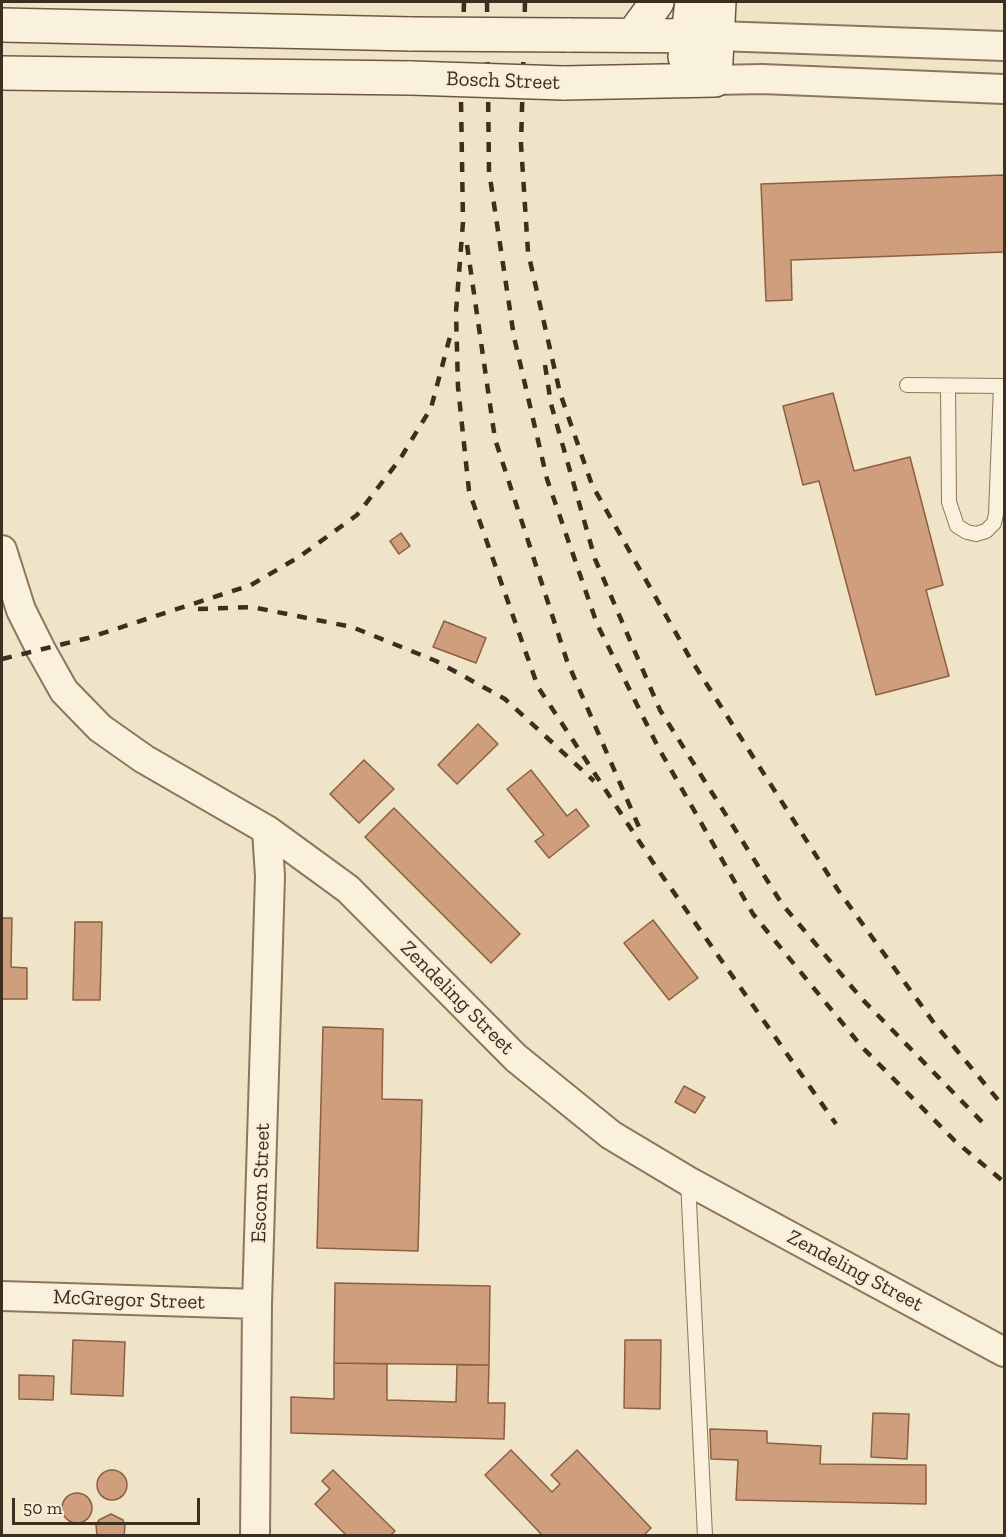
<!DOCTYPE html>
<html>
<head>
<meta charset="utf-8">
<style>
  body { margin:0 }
  #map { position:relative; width:1006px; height:1537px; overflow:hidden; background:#f0e4c8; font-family:"Zilla Slab",serif }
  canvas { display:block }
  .frame { position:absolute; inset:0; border:3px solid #3d2e20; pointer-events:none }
  .scale { position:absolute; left:12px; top:1498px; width:188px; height:27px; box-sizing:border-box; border:3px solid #3d2e20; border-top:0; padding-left:8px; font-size:18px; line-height:21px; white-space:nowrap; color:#3d2e20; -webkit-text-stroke:4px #f7eed8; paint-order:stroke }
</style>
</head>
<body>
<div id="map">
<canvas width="1006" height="1537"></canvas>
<div class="frame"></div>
<div class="scale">50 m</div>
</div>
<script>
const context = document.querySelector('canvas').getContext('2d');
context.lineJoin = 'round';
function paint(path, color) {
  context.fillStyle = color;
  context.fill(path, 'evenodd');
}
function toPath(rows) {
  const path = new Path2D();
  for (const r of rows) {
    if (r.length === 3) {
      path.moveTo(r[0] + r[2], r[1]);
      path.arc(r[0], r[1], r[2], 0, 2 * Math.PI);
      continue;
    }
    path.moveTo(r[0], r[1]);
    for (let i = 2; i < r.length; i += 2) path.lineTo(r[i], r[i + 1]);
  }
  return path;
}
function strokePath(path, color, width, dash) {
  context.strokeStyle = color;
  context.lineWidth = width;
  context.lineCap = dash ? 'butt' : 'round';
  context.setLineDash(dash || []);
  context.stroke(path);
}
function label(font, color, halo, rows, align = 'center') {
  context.font = font + ' "Zilla Slab",serif';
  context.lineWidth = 4.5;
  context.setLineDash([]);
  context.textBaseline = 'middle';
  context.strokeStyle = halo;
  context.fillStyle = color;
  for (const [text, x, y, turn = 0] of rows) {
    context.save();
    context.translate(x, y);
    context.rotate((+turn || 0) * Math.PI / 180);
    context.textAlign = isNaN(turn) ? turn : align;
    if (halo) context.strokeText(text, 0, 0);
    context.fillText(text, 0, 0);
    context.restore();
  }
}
const building = toPath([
  [1004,175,1004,252,791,260,792,300,766,301,761,184,1004,175],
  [833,393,854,471,910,457,943,585,926,590,949,676,876,695,819,481,803,485,783,406,833,393],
  [401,533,410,546,399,554,390,541,401,533],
  [444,621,486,638,476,663,433,647,444,621],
  [478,724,498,744,457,784,438,765,478,724],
  [364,760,394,789,359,823,330,794,364,760],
  [531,770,567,816,576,809,589,826,549,858,535,841,544,835,507,789,531,770],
  [394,808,520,934,491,963,365,837,394,808],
  [2,918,12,918,11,967,27,968,27,999,2,999,2,918],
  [653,920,698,978,669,1000,624,943,653,920],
  [75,922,102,922,100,1000,73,1000,75,922],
  [323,1027,383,1029,382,1099,422,1100,418,1251,317,1248,323,1027],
  [684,1086,705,1097,695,1113,675,1102,684,1086],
  [335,1283,490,1286,489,1365,334,1363,335,1283],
  [73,1340,125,1342,123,1396,71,1394,73,1340],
  [625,1340,661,1340,660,1409,624,1408,625,1340],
  [334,1363,387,1364,387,1400,456,1402,457,1365,489,1365,488,1403,505,1403,504,1439,291,1433,291,1397,334,1399,334,1363],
  [19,1375,54,1376,53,1400,19,1399,19,1375],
  [873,1413,909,1414,907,1459,871,1457,873,1413],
  [710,1429,767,1431,767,1443,821,1446,820,1464,926,1465,926,1504,736,1500,738,1460,711,1459,710,1429],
  [511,1450,552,1492,560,1484,551,1475,577,1450,651,1528,643,1536,543,1536,485,1475,511,1450],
  [333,1470,395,1531,390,1536,347,1536,315,1504,330,1489,322,1481,333,1470],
  [112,1485,15],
  [77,1508,15],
  [111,1514,123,1520,125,1526,124,1536,97,1536,96,1525,99,1520,111,1514]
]);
paint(building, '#cf9f7d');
strokePath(building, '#8d5f41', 1.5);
const lane = toPath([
  [907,385,1004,386],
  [948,386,949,502,957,526,967,532,976,534,986,531,994,523,996,514,1001,386],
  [688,1181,705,1536]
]);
const street = toPath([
  [717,36,1004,46],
  [715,80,762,79,1004,89],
  [2,550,21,610,41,650,64,691,100,728,144,759,267,830,348,889,516,1058,611,1135,688,1181,1004,1352],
  [2,1296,257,1304],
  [255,1536,257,1304,270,876,267,830]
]);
const secondary = toPath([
  [2,25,412,34],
  [567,35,717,36],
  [633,35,657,2],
  [685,57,692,2],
  [2,73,411,78],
  [563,83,715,80,719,2]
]);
strokePath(lane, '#8d765c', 16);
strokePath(street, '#8d765c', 32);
strokePath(secondary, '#6f573f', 36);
strokePath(lane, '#faf1dc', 14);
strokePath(street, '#faf1dc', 28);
strokePath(secondary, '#faf1dc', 33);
strokePath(toPath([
  [464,2,461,99,463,222,456,312,458,387,469,491,538,687,656,867,836,1124],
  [487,2,489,171,514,337,547,479,597,624,658,747,753,914,862,1047,955,1141,1004,1182],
  [525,2,521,144,528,252,560,393,592,485,690,658,838,890,934,1023,1004,1107],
  [467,245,495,439,567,661,642,834],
  [545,365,551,404,595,559,660,710,782,904,862,999,986,1126],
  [198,609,252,607,352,627,436,661,505,699,594,781],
  [2,659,88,638,251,585,299,557,357,515,400,459,431,408,452,329]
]), '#3d2e20', 4.5, [10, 10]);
const secondaryBridge = toPath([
  [412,34,567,35],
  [411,78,563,83]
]);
strokePath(secondaryBridge, '#6f573f', 36, []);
strokePath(secondaryBridge, '#faf1dc', 33);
label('21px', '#3d2e20', '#f7eed8', [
  ["Bosch Street",503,81,2],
  ["Zendeling Street",457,998,45],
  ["Escom Street",261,1183,-88],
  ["Zendeling Street",855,1271,28],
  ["McGregor Street",129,1300,2]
]);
</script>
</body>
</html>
